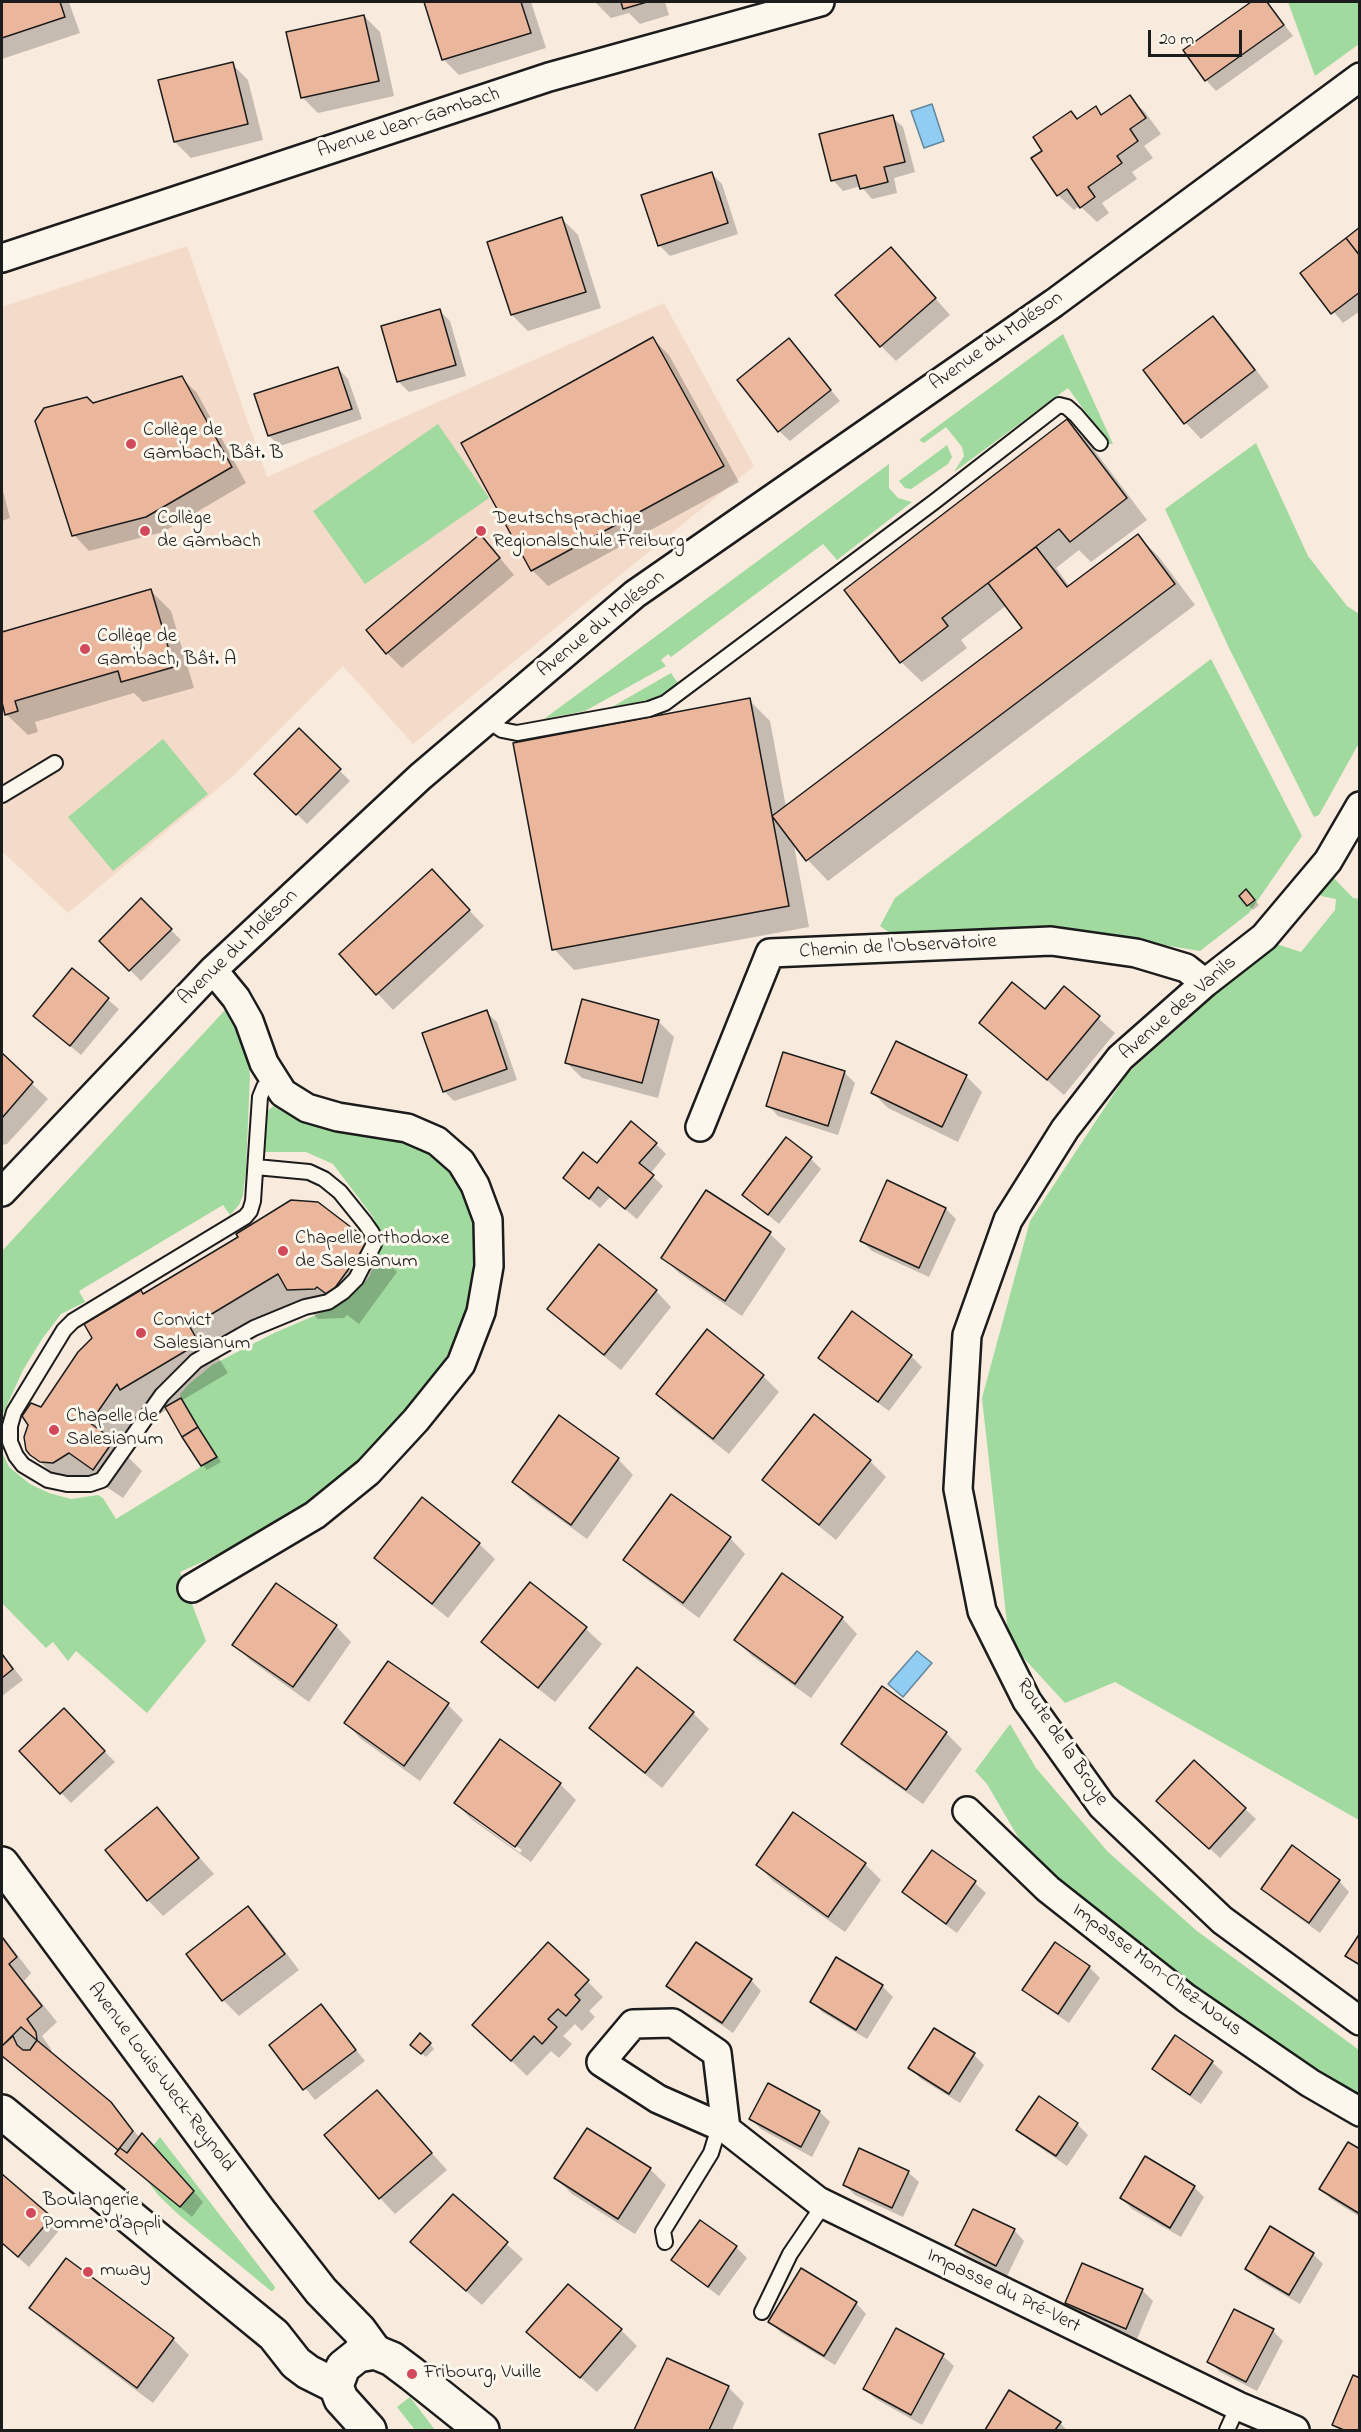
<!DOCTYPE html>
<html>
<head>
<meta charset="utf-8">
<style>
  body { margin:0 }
  #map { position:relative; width:1361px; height:2432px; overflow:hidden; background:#f8eadc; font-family:"Indie Flower",sans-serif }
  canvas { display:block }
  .frame { position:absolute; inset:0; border:3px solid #1c1c1c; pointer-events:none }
  .scale { position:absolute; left:1148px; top:30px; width:94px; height:27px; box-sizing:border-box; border:3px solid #1c1c1c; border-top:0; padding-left:8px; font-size:18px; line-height:21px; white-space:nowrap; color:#1c1c1c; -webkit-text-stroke:4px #fbf7ec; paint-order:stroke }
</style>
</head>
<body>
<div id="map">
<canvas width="1361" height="2432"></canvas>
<div class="frame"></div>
<div class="scale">20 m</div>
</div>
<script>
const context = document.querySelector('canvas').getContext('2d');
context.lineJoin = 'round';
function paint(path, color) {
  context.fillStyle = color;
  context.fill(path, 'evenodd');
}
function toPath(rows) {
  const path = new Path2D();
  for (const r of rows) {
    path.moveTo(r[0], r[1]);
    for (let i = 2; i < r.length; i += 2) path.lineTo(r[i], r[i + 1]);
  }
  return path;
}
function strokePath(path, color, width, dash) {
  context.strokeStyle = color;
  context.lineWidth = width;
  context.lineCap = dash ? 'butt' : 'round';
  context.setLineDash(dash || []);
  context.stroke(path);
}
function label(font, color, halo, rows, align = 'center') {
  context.font = font + ' "Indie Flower",sans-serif';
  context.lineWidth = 6;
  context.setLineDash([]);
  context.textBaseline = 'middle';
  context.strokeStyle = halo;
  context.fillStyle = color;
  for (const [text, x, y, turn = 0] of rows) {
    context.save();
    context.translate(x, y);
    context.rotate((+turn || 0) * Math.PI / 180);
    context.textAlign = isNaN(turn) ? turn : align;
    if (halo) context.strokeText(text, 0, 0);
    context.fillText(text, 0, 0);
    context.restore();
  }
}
paint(toPath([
  [187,246,267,477,664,303,754,466,413,744,343,666,233,776,68,913,5,854,2,853,2,307]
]), '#f4dbc9');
paint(toPath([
  [1288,2,1359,2,1359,44,1315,76],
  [1063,334,1113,444,1109,444,1068,388,954,472,964,456,962,447,946,427,924,443,919,440],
  [438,424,489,498,365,584,313,511],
  [1256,443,1308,556,1347,606,1359,614,1359,743,1319,815,1314,817,1229,648,1165,509],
  [947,445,952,457,948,464,911,489,905,488,899,481],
  [889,464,889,488,898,498,912,502,837,560,823,544,671,657,668,654,661,660,666,666,585,711,544,719],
  [1211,659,1302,836,1249,913,1200,951,1097,934,897,938,880,926,895,898],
  [671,673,678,683,655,699,612,707],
  [163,739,208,794,113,871,68,817],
  [1330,874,1353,898,1360,899,1359,1820,1115,1682,1065,1703,1009,1642,982,1398,1030,1221,1127,1074,1273,943,1301,952,1335,910,1336,899,1321,896,1319,890],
  [226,1009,240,1030,247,1055,250,1075,246,1169,243,1195,239,1205,230,1215,223,1205,79,1291,85,1302,61,1314,42,1339,23,1370,2,1416,2,1251],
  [273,1106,291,1116,321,1128,357,1135,407,1139,439,1157,465,1192,471,1208,475,1243,474,1275,468,1303,457,1336,437,1374,374,1446,337,1480,283,1520,231,1549,180,1572,206,1641,147,1713,76,1651,68,1661,53,1642,46,1648,2,1603,2,1452,9,1467,30,1484,49,1493,71,1499,98,1495,103,1498,116,1519,217,1457,181,1398,180,1394,189,1384,212,1365,274,1333,328,1310,353,1294,369,1277,379,1254,382,1237,373,1217,333,1164,306,1152,264,1152,268,1111],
  [1010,1724,1036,1768,1108,1852,1197,1931,1359,2050,1359,2100,1191,1989,1044,1873,1021,1842,987,1784,975,1771],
  [160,2137,275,2287,274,2290,271,2291,179,2215,159,2196,136,2167],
  [410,2397,435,2430,415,2430,397,2407]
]), '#a0da9f');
const water = toPath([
  [932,104,944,141,924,148,911,111,932,104],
  [917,1651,932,1663,903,1697,888,1684,917,1651]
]);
paint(water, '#91cdf2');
strokePath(water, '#62869c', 1.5);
paint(toPath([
  [2,2,69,2,80,33,2,59],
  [425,2,531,2,546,48,459,75,443,59],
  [595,2,665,2,669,15,640,24,629,13,611,18],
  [1254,2,1267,2,1293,36,1216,91,1206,80,1185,51],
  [364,16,380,32,394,96,318,113,302,97],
  [232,64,248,80,263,140,191,158,175,142],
  [1129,97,1145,112,1161,134,1144,146,1153,158,1132,172,1137,179,1102,203,1109,213,1097,222,1080,206,1074,210,1058,195,1045,151,1071,113,1078,120,1096,108,1103,115],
  [892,117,903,127,915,172,894,178,897,193,872,199,861,186,843,191,833,180],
  [711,173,722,184,738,234,670,256,659,245],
  [562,219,578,235,601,308,528,331,512,315],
  [1360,229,1360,311,1343,323,1302,273],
  [906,265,950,315,896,361,881,346],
  [440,311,450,321,466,376,409,392,398,381],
  [1213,318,1229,334,1269,387,1201,439,1186,423,1145,370],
  [653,339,669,355,739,482,548,586,532,570,463,444],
  [789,340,840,401,790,441,779,431],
  [338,368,348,379,362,419,280,446,269,436,256,395],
  [181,377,197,393,246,483,163,532,89,551,74,535,93,405],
  [1067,421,1088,442,1147,520,1091,562,1079,550,1056,568,1070,587,1138,536,1159,557,1195,605,828,881,808,860,793,840,809,927,574,970,554,949,749,700,770,721,786,807,1024,628,1007,605,961,640,967,648,922,682,901,662],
  [2,487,10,518,2,521],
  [495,552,514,575,402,668,387,653],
  [150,590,171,611,194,688,143,702,134,693,35,722,38,732,28,735,7,715,2,697,2,634],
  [299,730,350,781,307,824,256,774],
  [447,887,484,926,393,1010,341,954],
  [1251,896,1259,905,1253,910,1248,905],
  [141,901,181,940,141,981,101,941],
  [72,970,119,1009,81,1055,35,1016],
  [1064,988,1115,1033,1064,1095,981,1023,1045,1011],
  [486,1012,497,1022,517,1080,454,1101,444,1091],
  [658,1021,674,1037,658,1098,582,1078,566,1062],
  [2,1055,48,1099,7,1144,2,1145],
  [844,1072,855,1083,838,1135,778,1116,768,1105],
  [966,1076,982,1092,958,1142,888,1108,873,1093],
  [656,1144,666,1154,650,1174,663,1186,637,1219,610,1197,600,1208,565,1178],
  [811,1159,821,1169,779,1224,744,1195],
  [707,1192,770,1234,786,1249,742,1316,679,1273,663,1258],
  [946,1209,956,1219,929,1277,872,1251,861,1240],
  [368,1242,397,1272,359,1324,347,1315,344,1318,318,1319,304,1305,218,1357,228,1373,181,1401,221,1462,207,1470,203,1465,168,1409,151,1419,121,1450,142,1471,123,1498,99,1482,83,1492,71,1491,36,1458,41,1408,144,1295],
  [656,1291,671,1307,621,1370,565,1325,549,1309],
  [911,1356,922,1367,889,1411,830,1368,820,1358],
  [763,1376,779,1392,729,1454,673,1410,658,1394],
  [618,1459,633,1475,587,1539,530,1498,514,1482],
  [870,1461,886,1477,836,1540,780,1495,764,1480],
  [730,1538,745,1554,699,1618,641,1575,625,1560],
  [479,1544,495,1559,448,1618,392,1573,376,1558],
  [530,1584,586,1629,602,1644,555,1702,499,1658,483,1642],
  [842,1618,857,1634,811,1698,752,1656,736,1640],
  [336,1626,351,1642,309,1702,250,1660,234,1645],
  [2,1653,23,1680,2,1696],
  [448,1705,463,1720,420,1781,361,1739,346,1723],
  [64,1710,115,1762,71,1803,21,1751],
  [693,1713,709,1729,662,1788,606,1743,591,1728],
  [946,1733,962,1749,923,1804,859,1759,843,1744],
  [501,1741,560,1784,576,1800,531,1862,471,1819,456,1803],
  [471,1814,522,1850,520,1853,471,1817],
  [1194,1762,1256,1819,1220,1858,1169,1811],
  [157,1809,214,1874,163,1916,148,1900],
  [794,1814,865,1864,881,1880,845,1932,773,1881,758,1865],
  [932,1852,975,1883,986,1893,957,1933,914,1902,904,1892],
  [1339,1881,1349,1892,1320,1933,1273,1899,1263,1888],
  [248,1908,264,1924,299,1970,239,2016,223,2000],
  [2,1935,31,1973,24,1981,57,2022,42,2036,51,2049,52,2055,110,2103,140,2138,152,2145,203,2202,192,2217,128,2164,119,2152,2,2057],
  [1055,1944,1089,1967,1100,1978,1069,2023,1035,2000,1024,1990],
  [837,1959,882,1986,893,1997,867,2039,822,2012,812,2001],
  [751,1980,761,1991,733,2033,679,1996,668,1986],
  [587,1981,603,1997,589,2011,595,2017,582,2031,575,2024,563,2036,572,2044,559,2058,551,2051,527,2076,490,2040],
  [321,2006,365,2061,315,2100,271,2046],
  [430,2044,434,2049,426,2057,417,2049],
  [974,2055,984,2065,960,2103,921,2079,910,2068],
  [1212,2062,1223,2072,1201,2104,1164,2079,1153,2069],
  [769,2085,820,2112,830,2122,812,2157,761,2129,751,2119],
  [377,2092,447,2170,395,2214,380,2198],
  [1039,2098,1077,2124,1088,2135,1067,2166,1029,2140,1018,2129],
  [587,2130,650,2169,666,2185,635,2234,572,2194,556,2178],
  [1360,2151,1360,2217,1331,2199,1321,2188],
  [908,2172,919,2182,903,2217,855,2195,845,2185],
  [2,2176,61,2228,29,2267,2,2243],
  [1194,2187,1204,2197,1181,2237,1132,2209,1122,2198],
  [453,2196,523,2259,482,2305,428,2258],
  [700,2222,736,2247,747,2258,719,2296,684,2270,673,2260],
  [1014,2230,1024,2241,1007,2276,967,2255,957,2245],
  [1313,2254,1323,2264,1300,2304,1257,2279,1247,2268],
  [1083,2265,1143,2291,1153,2301,1137,2339,1078,2313,1067,2302],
  [856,2303,866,2314,835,2365,780,2332,770,2321],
  [31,2308,173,2339,189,2355,153,2403,46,2323],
  [621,2330,637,2346,597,2392,528,2332],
  [1273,2331,1283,2341,1257,2391,1220,2372,1209,2361],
  [943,2356,954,2366,922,2425,876,2399,865,2389],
  [667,2360,728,2387,744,2403,732,2430,635,2430],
  [1360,2379,1360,2430,1339,2430,1334,2425],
  [1010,2392,1060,2423,1067,2430,986,2430]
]), '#0003');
const building = toPath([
  [2,2,60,2,65,17,2,38,2,2],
  [424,2,521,2,531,33,442,60,424,2],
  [621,2,647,2,623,9,621,2],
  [1251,2,1267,2,1284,25,1205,81,1183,50,1251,2],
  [364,15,379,81,301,98,286,32,364,15],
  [233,62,248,124,174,142,158,80,233,62],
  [1130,95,1146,118,1130,129,1138,141,1117,156,1122,163,1088,187,1095,197,1080,208,1067,189,1057,196,1031,158,1042,151,1033,137,1071,111,1077,119,1096,106,1101,115,1130,95],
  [893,115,905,162,884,167,888,182,860,189,856,175,831,181,819,134,893,115],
  [712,172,728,223,658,246,641,195,712,172],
  [562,217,586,292,511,315,487,242,562,217],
  [1360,227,1360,256,1346,238,1360,227],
  [1346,238,1360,256,1360,292,1331,314,1300,273,1346,238],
  [891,247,936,298,880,347,835,295,891,247],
  [440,309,456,365,397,382,381,326,440,309],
  [1213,316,1255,370,1184,424,1143,370,1213,316],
  [653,337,724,466,531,571,461,443,653,337],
  [789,338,831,390,778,432,737,380,789,338],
  [338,367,352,409,268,436,254,394,338,367],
  [182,376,232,467,146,517,72,536,35,421,44,408,87,397,93,403,182,376],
  [1067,419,1127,498,1070,542,1059,529,942,618,948,626,900,663,844,590,1067,419],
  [480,534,500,558,386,654,366,630,480,534],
  [1138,534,1175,584,806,861,772,816,1022,628,988,583,1036,547,1067,587,1138,534],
  [151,589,174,667,121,682,118,671,15,701,18,711,5,715,2,702,2,632,151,589],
  [750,698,789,906,552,950,513,743,750,698],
  [299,728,341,769,296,815,254,774,299,728],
  [432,869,470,910,376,995,339,954,432,869],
  [1246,889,1255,900,1247,906,1239,896,1246,889],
  [141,898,172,929,129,971,99,941,141,898],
  [72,968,109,998,70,1046,33,1016,72,968],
  [1012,982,1045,1009,1064,986,1100,1016,1047,1080,979,1023,1012,982],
  [582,999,659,1020,642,1083,565,1063,582,999],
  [487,1010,507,1069,443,1092,422,1033,487,1010],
  [896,1041,967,1075,942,1127,871,1093,896,1041],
  [783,1052,845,1071,828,1126,766,1106,783,1052],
  [2,1053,33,1082,2,1118,2,1053],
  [631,1121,657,1143,639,1163,654,1175,625,1209,598,1187,589,1199,563,1178,583,1152,597,1163,631,1121],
  [786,1137,812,1157,768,1215,742,1195,786,1137],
  [887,1180,946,1208,919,1268,860,1241,887,1180],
  [706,1190,771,1232,725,1301,661,1258,706,1190],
  [291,1200,318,1202,369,1241,329,1296,317,1287,315,1289,287,1290,278,1274,190,1327,199,1343,120,1390,117,1384,90,1423,114,1440,93,1470,69,1453,53,1463,40,1462,30,1455,26,1450,24,1437,28,1425,22,1416,31,1403,41,1407,78,1352,92,1338,84,1324,141,1290,143,1294,238,1237,236,1234,291,1200],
  [599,1244,657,1290,604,1355,547,1309,599,1244],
  [852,1311,912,1355,878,1402,818,1358,852,1311],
  [707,1329,764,1375,713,1439,656,1394,707,1329],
  [181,1398,198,1427,182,1437,165,1407,181,1398],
  [814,1414,871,1460,819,1525,762,1480,814,1414],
  [559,1415,619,1458,571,1525,512,1482,559,1415],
  [198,1427,217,1457,201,1466,182,1437,198,1427],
  [671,1494,731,1537,683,1603,623,1560,671,1494],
  [422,1497,480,1543,432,1604,374,1558,422,1497],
  [782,1573,843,1617,795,1684,734,1640,782,1573],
  [530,1582,587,1627,538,1688,481,1642,530,1582],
  [276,1583,337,1625,293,1687,232,1645,276,1583],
  [2,1654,13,1669,2,1678,2,1654],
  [388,1661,449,1703,404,1766,344,1723,388,1661],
  [637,1667,694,1712,645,1773,589,1728,637,1667],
  [882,1686,947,1732,906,1790,841,1744,882,1686],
  [64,1708,105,1751,60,1794,19,1751,64,1708],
  [500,1739,561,1783,515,1847,454,1803,500,1739],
  [1194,1760,1246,1808,1209,1849,1156,1801,1194,1760],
  [157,1807,199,1858,147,1901,105,1850,157,1807],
  [793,1812,866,1863,828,1917,756,1865,793,1812],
  [1292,1845,1340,1880,1309,1923,1261,1889,1292,1845],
  [932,1850,976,1881,946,1924,902,1892,932,1850],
  [248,1906,285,1954,222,2001,186,1954,248,1906],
  [1360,1933,1360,1965,1345,1956,1360,1933],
  [2,1937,17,1957,9,1964,42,2006,27,2019,36,2032,37,2040,30,2050,23,2050,17,2045,13,2036,2,2046,2,1937],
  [548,1942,589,1980,575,1995,580,2000,566,2016,558,2009,548,2019,557,2027,542,2044,534,2036,511,2061,472,2025,548,1942],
  [696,1942,752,1979,722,2023,666,1986,696,1942],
  [1055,1942,1090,1966,1058,2014,1022,1990,1055,1942],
  [836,1957,883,1985,856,2030,810,2002,836,1957],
  [321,2004,356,2050,303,2090,269,2045,321,2004],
  [21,2027,111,2102,133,2131,118,2150,2,2056,2,2046,21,2027],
  [934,2028,975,2053,949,2094,908,2068,934,2028],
  [420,2033,431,2043,421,2054,410,2045,420,2033],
  [1175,2035,1213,2061,1190,2095,1152,2069,1175,2035],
  [768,2083,820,2111,801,2147,749,2119,768,2083],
  [377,2090,432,2153,379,2199,324,2135,377,2090],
  [1039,2096,1078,2123,1056,2156,1016,2130,1039,2096],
  [587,2128,651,2168,618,2219,554,2178,587,2128],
  [142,2133,194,2191,180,2207,115,2154,120,2148,127,2153,142,2133],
  [1348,2142,1360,2149,1360,2214,1319,2189,1348,2142],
  [859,2148,909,2171,892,2208,843,2185,859,2148],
  [1145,2156,1195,2186,1170,2228,1120,2198,1145,2156],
  [2,2174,52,2217,18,2257,2,2243,2,2174],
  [453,2194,508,2242,466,2291,410,2242,453,2194],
  [973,2209,1015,2229,996,2266,955,2245,973,2209],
  [700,2220,737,2246,708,2287,671,2260,700,2220],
  [1270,2226,1314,2253,1289,2295,1245,2269,1270,2226],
  [66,2258,174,2338,137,2388,29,2308,66,2258],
  [1082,2263,1143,2289,1126,2329,1065,2303,1082,2263],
  [801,2268,857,2302,824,2356,768,2322,801,2268],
  [568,2284,622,2329,580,2378,526,2332,568,2284],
  [1234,2309,1274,2329,1246,2382,1207,2362,1234,2309],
  [896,2328,944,2354,911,2415,863,2389,896,2328],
  [667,2358,729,2386,709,2430,634,2430,667,2358],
  [1353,2375,1360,2378,1360,2430,1344,2430,1332,2425,1353,2375],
  [1009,2390,1061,2422,1055,2430,985,2430,1009,2390]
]);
paint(building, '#eab79d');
strokePath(building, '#1c1c1c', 1.5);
const lane = toPath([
  [487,720,502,730,517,733,649,709,665,703,934,502,1059,405,1067,407,1076,415,1100,443],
  [2,795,55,763],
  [256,1167,309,1172,324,1179,340,1192,365,1223,372,1233,374,1244,356,1279,343,1292,328,1302,305,1307,254,1328,196,1361,162,1395,102,1480,90,1484,67,1484,48,1480,23,1465,16,1456,10,1442,10,1426,14,1412,64,1330,73,1321,245,1217,250,1211,253,1201,260,1097,264,1087,274,1079],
  [665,2242,663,2231,711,2153,719,2127],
  [762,2312,790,2254,824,2204],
  [1227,2430,1238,2406]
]);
const street = toPath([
  [2,258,549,77,820,2],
  [1360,806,1328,861,1264,937,1205,983,1120,1058,1065,1129,1008,1220,967,1335,958,1489,982,1611,1027,1701,1102,1806,1222,1920,1360,2021],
  [700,1127,770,953,1051,941,1136,953,1186,968,1205,983],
  [2,1192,213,970,420,777,635,594,1054,303,1360,77],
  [192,1588,315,1515,368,1472,416,1420,461,1364,481,1312,489,1266,488,1220,475,1185,461,1162,437,1141,407,1128,338,1117,307,1108,283,1093,264,1063,249,1021,236,998,213,970],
  [967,1811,1048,1889,1186,1998,1310,2083,1360,2112],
  [726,2129,717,2053,673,2023,633,2024,601,2062,658,2099,726,2129,818,2201,1238,2406,1295,2430]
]);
const secondary = toPath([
  [2,1864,261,2214,321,2291,359,2330,375,2352]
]);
const primary = toPath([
  [2,2112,274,2335,296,2363,308,2372,336,2386],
  [369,2430,341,2399,336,2386,343,2367,358,2355,375,2352,392,2359,412,2374,482,2430]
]);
strokePath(lane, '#1c1c1c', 18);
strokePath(street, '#1c1c1c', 32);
strokePath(secondary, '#1c1c1c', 38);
strokePath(primary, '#1c1c1c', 38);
strokePath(lane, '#fbf7ec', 14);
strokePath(street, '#fbf7ec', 27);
strokePath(secondary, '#fbf7ec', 33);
strokePath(primary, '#fbf7ec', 33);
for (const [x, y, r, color] of [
  [131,444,6,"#d1495b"],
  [145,531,6,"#d1495b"],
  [481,531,6,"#d1495b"],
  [85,649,6,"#d1495b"],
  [283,1251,6,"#d1495b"],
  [141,1333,6,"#d1495b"],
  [54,1430,6,"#d1495b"],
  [31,2213,6,"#d1495b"],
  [88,2272,6,"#d1495b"],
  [412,2374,6,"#d1495b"]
]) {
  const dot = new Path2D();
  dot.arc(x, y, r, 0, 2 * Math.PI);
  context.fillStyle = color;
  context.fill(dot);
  strokePath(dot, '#fbf7ec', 2);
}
label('20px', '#1c1c1c', '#fbf7ec', [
  ["Avenue Jean-Gambach",409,124,-18],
  ["Avenue du Moléson",997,342,-35],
  ["Avenue du Moléson",602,625,-39],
  ["Avenue du Moléson",239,948,-44],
  ["Chemin de l'Observatoire",898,948,-3],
  ["Avenue des Vanils",1179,1009,-41],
  ["Route de la Broye",1061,1743,56],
  ["Impasse Mon-Chez-Nous",1156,1971,37],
  ["Avenue Louis-Weck-Reynold",160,2078,53],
  ["Impasse du Pré-Vert",1003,2292,26]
]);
label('20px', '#1c1c1c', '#fbf7ec', [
  ["Collège de",143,432],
  ["Gambach, Bât. B",143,455],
  ["Collège",157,520],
  ["de Gambach",157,543],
  ["Deutschsprachige",493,520],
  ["Regionalschule Freiburg",493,543],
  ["Collège de",97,638],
  ["Gambach, Bât. A",97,661],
  ["Chapelle orthodoxe",295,1240],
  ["de Salesianum",295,1263],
  ["Convict",153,1322],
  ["Salesianum",153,1345],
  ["Chapelle de",66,1418],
  ["Salesianum",66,1441],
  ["Boulangerie",43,2202],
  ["Pomme d’appli",43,2225],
  ["mway",100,2272],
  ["Fribourg, Vuille",424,2374]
], 'left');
</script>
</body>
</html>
